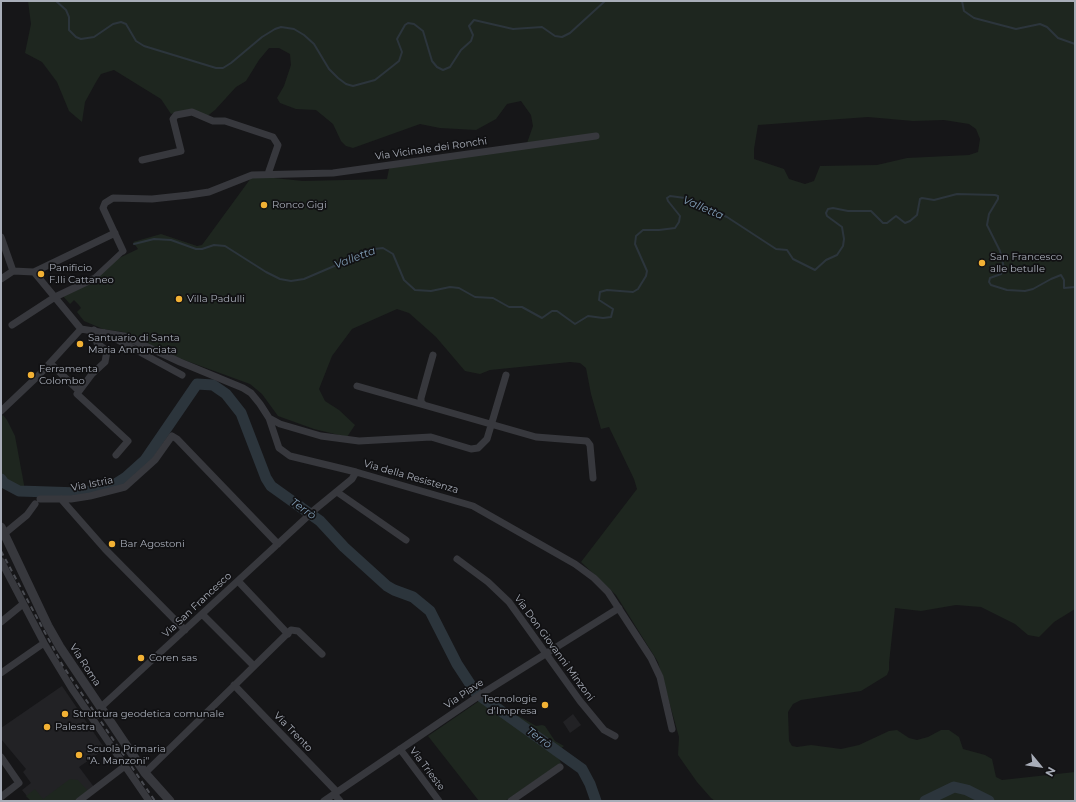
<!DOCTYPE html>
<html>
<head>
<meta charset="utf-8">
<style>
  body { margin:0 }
  #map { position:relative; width:1076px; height:802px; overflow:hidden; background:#161618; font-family:Montserrat,sans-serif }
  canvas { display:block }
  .frame { position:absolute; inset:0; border:2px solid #a8adb8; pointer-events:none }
  .north { position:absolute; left:1020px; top:746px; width:40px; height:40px; -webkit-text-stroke:3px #111113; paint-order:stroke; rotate:119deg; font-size:11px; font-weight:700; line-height:16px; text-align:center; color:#a8adb8 }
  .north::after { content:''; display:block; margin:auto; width:14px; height:18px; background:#a8adb8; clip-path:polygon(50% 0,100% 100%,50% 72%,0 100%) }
</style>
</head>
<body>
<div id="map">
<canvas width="1076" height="802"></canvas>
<div class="frame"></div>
<div class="north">N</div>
</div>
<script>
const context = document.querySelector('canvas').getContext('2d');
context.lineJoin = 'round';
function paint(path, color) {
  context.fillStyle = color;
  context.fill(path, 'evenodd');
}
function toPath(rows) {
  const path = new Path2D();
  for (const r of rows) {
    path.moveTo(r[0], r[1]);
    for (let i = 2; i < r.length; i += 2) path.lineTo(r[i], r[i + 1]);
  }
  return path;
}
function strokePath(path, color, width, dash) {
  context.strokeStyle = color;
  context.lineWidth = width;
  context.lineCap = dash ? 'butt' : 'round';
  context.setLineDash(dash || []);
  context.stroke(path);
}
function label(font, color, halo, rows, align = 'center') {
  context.font = font + ' Montserrat,sans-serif';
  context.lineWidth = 3.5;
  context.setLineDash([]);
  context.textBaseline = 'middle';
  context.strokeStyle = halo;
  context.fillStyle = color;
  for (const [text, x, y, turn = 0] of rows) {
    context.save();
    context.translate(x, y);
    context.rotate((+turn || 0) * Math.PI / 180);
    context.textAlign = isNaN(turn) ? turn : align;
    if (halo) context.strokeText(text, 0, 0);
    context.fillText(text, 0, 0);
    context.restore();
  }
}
paint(toPath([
  [62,686,105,749,79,767,94,787,74,801,31,801,22,790,31,783,23,772,26,769,1,739,1,728],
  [573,714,581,725,570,733,563,722]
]), '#222225');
paint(toPath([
  [28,1,1075,1,1075,609,1054,622,1039,637,1028,635,1015,624,981,607,956,605,921,611,895,608,889,663,889,670,887,675,861,691,801,700,793,704,788,712,789,741,792,746,797,747,811,745,841,749,859,745,889,731,897,730,909,738,917,740,928,737,941,730,949,730,959,737,963,749,985,755,992,759,996,777,1002,780,1075,772,1075,801,715,801,711,798,697,782,678,755,679,737,658,662,616,595,581,562,637,489,634,479,609,427,601,429,591,394,586,368,580,363,570,362,490,370,480,374,465,371,436,337,409,313,397,309,352,329,332,356,319,389,325,401,339,410,355,425,347,437,314,429,278,416,262,394,250,384,176,357,123,332,103,329,84,321,77,312,81,308,78,304,74,300,70,304,62,295,87,284,117,259,138,249,133,242,161,234,197,246,202,245,251,178,274,178,303,181,387,179,389,169,400,162,417,158,431,158,527,143,533,126,531,115,521,101,507,104,496,119,476,130,440,128,420,124,353,148,346,146,341,141,333,124,316,110,296,109,280,103,277,98,284,86,291,65,290,54,279,48,269,48,259,60,246,81,236,87,215,110,206,117,180,111,171,114,161,99,114,70,101,74,96,82,85,102,82,122,69,111,57,82,42,62,25,53,31,24],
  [868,117,913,121,944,120,969,124,976,129,980,139,978,152,969,155,907,158,877,165,820,166,814,181,805,184,789,179,784,169,754,159,754,149,758,125],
  [3,415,7,420,15,436,25,490,10,484,1,477,1,417],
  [482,699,525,732,529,737,537,742,543,743,551,749,556,753,561,763,505,801,479,801,428,736],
  [488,700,498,702,507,709,536,726,542,725,545,726,555,741,564,746,559,750,520,725],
  [70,779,78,780,88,791,74,801,31,801,26,796,35,789,43,799]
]), '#1e261f');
strokePath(toPath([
  [56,1,66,10,69,17,69,30,76,37,81,39,94,37,113,24,121,22,126,24,136,41,144,46,216,68,223,68,231,63,262,37,275,29,281,27,294,29,304,35,314,44,329,69,338,78,346,84,353,86,375,80,399,61,402,52,397,39,405,25,408,23,414,24,423,31,432,61,437,67,443,70,450,67,461,50,471,41,473,35,469,26,474,20,513,29,542,27,555,36,562,37,570,33,605,1],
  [962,1,964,11,974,18,1016,29,1040,24,1047,27,1058,38,1075,44],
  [134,244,154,239,171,240,196,249,202,249,214,245,225,246,266,272,280,279,291,281,304,279,374,249,383,248,393,254,404,280,415,290,431,291,450,287,459,288,475,297,493,298,509,307,522,307,542,318,552,311,557,311,575,324,588,316,603,318,611,317,613,309,599,300,600,292,607,290,633,292,638,289,646,276,647,271,635,244,636,236,643,230,659,230,675,228,679,222,680,216,668,201,667,198,670,196,685,198,727,217,776,249,787,250,793,259,815,270,826,260,837,255,843,246,844,239,842,227,827,216,826,213,828,209,833,208,848,211,871,211,883,223,887,223,896,216,905,223,910,221,917,215,920,199,922,198,934,200,957,194,995,195,998,196,998,199,989,214,987,225,1000,251,1004,268,1001,274,990,278,989,282,991,285,1007,290,1025,291,1033,289,1051,279,1061,275,1064,280,1064,288,1075,287]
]), '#2c353c', 2);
strokePath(toPath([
  [1,479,4,483,19,491,80,493,114,485,125,478,145,460,197,384,213,385,226,394,241,413,266,478,271,486,320,521,344,547,387,586,394,590,413,597,430,611,457,664,476,693,582,769,590,784,596,801],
  [925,801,954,787,967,790,989,801]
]), '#2c353c', 11);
strokePath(toPath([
  [93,279,123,251]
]), '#37383d', 5.5);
strokePath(toPath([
  [142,160,181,151,173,119,176,115,192,112,213,121,225,121,273,137,278,145,268,174],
  [1,237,13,271],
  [123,251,103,208,105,203,113,198,152,199,189,195,209,192,252,175,333,173,596,136],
  [13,271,34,272,115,233],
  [34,272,81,329],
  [1,279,13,271],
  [12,325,55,297,93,279],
  [81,329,124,336,180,362,243,388,251,393,260,404,269,418,279,448,290,456,356,472,473,506,575,564,594,578,608,592,651,658,660,677,672,729],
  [94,330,97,343,107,351,105,362,92,374,77,394,128,441,116,455],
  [105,333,182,375],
  [433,355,421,398,421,402,424,405,536,437,587,441,590,445,593,478],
  [50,363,79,391],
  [357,386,424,405],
  [1,411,39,375,81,329],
  [269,418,280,424,321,436,359,441,431,437,471,449,478,448,487,439,506,375],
  [337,492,406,540],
  [40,499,71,499,90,496,125,487,155,460,172,436,177,439,278,544],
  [61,499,105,549,185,630],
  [313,511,352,479,356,472],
  [4,534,27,515,35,504],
  [457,559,488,582,509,602,580,701,604,730,615,736],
  [1,561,44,643,72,689,149,801],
  [238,581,288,634],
  [202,614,254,666],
  [1,622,23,604],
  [1,673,44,643],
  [234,685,337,792],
  [100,708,307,517],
  [400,749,439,801],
  [1,757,19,783,1,797],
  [145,773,291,630,298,631,322,654],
  [334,794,340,801],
  [79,801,125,766],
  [324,801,483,693,619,608],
  [511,801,560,767]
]), '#37383d', 7);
strokePath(toPath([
  [1,527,48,626,60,647,145,773,170,801]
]), '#37383d', 9);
strokePath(toPath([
  [1,551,63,666,155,801]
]), '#4a4c52', 2, [5, 4]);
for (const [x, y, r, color] of [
  [264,205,4,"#f2b134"],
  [982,263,4,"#f2b134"],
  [41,274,4,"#f2b134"],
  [179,299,4,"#f2b134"],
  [80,344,4,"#f2b134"],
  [31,375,4,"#f2b134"],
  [112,544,4,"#f2b134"],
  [141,658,4,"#f2b134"],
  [545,705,4,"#f2b134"],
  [65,714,4,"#f2b134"],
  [47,727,4,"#f2b134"],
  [79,755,4,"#f2b134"]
]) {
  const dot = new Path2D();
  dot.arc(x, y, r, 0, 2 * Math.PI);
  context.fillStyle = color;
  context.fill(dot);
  strokePath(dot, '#111113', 1.5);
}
label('10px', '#a8adb8', '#111113', [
  ["Via Vicinale dei Ronchi",431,149,-8],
  ["Via della Resistenza",411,477,16],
  ["Via Istria",92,484,-11],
  ["Via San Francesco",197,605,-43],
  ["Via Don Giovanni Minzoni",554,648,54],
  ["Via Roma",85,665,57],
  ["Via Piave",464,694,-34],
  ["Via Trento",293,732,46],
  ["Via Trieste",427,769,53]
]);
label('10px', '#a8adb8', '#111113', [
  ["Ronco Gigi",272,205],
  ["San Francesco",990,257],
  ["alle betulle",990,269],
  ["Panificio",49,268],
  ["F.lli Cattaneo",49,280],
  ["Villa Padulli",187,299],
  ["Santuario di Santa",88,338],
  ["Maria Annunciata",88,350],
  ["Ferramenta",39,369],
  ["Colombo",39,381],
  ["Bar Agostoni",120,544],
  ["Coren sas",149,658],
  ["Tecnologie",537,699,"right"],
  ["d'Impresa",537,711,"right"],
  ["Struttura geodetica comunale",73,714],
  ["Palestra",55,727],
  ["Scuola Primaria",87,749],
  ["\"A. Manzoni\"",87,761]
], 'left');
label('italic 11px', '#7f9bb3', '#111113', [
  ["Valletta",703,208,23],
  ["Valletta",355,258,-21],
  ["Terrò",303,509,35],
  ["Terrò",539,738,36]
]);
</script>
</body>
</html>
